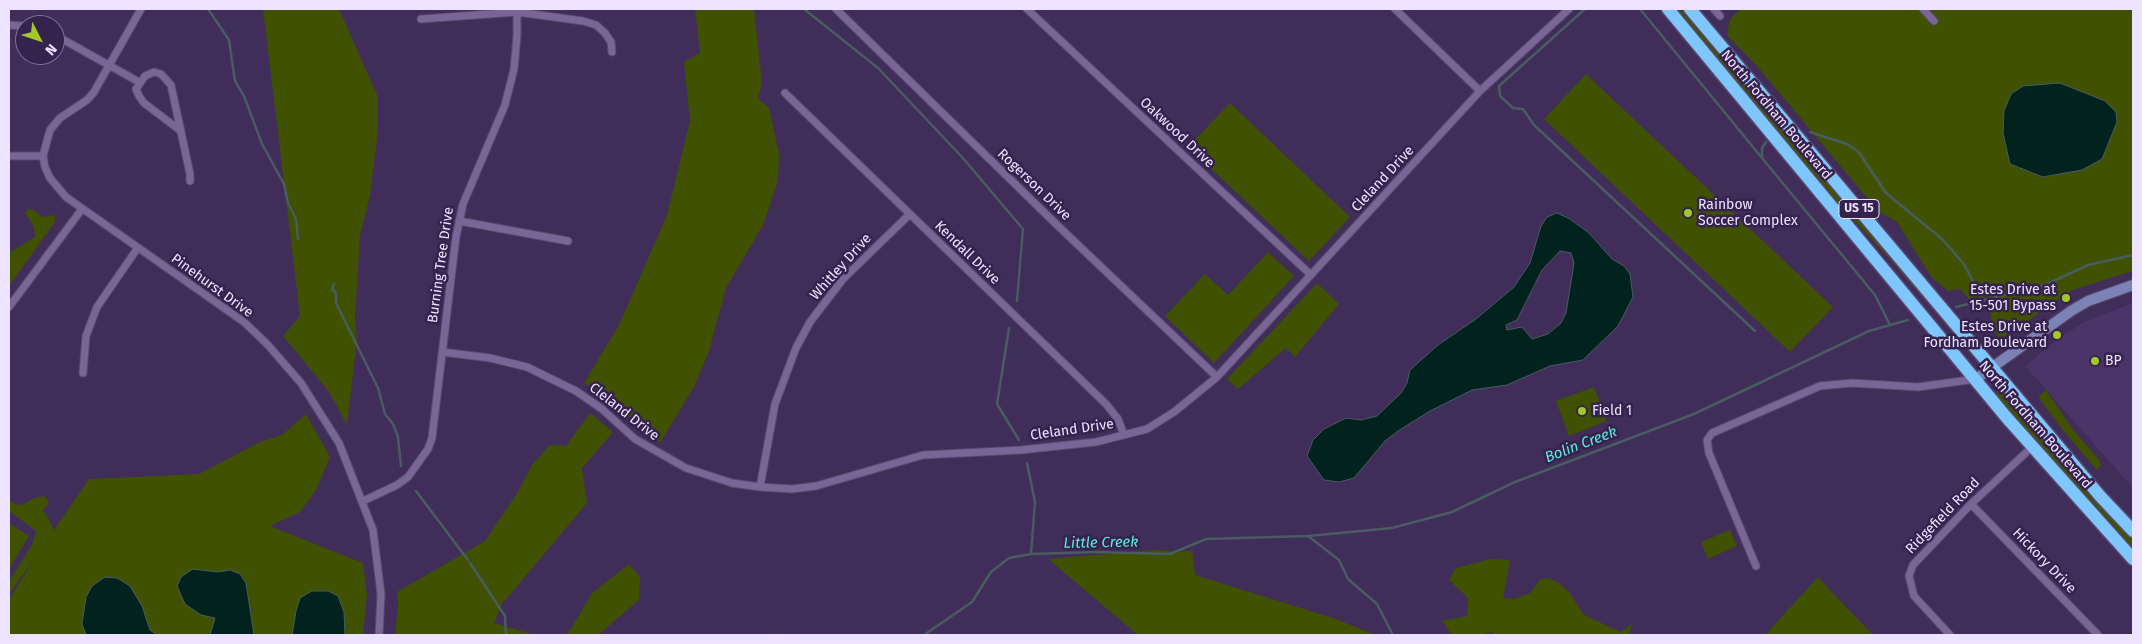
<!DOCTYPE html>
<html>
<head>
<meta charset="utf-8">
<style>
  body { margin:0 }
  #map { position:relative; width:2142px; height:644px; overflow:hidden; background:#402d59; font-family:"Fira Sans",sans-serif }
  canvas { display:block }
  .frame { position:absolute; inset:0; border:10px solid #ede3ff; pointer-events:none }
  .north { position:absolute; left:15px; top:15px; width:50px; height:50px; box-sizing:border-box; background:#36224e; border:1px solid #7f6f95; border-radius:50%; rotate:131deg; font-size:14px; font-weight:700; line-height:20px; text-align:center; color:#ede3ff }
  .north::after { content:''; display:block; margin:auto; width:18px; height:22px; background:#a3c926; clip-path:polygon(50% 0,100% 100%,50% 72%,0 100%) }
</style>
</head>
<body>
<div id="map">
<canvas width="2142" height="644"></canvas>
<div class="frame"></div>
<div class="north">N</div>
</div>
<script>
const context = document.querySelector('canvas').getContext('2d');
context.lineJoin = 'round';
function paint(path, color) {
  context.fillStyle = color;
  context.fill(path, 'evenodd');
}
function toPath(rows) {
  const path = new Path2D();
  for (const r of rows) {
    path.moveTo(r[0], r[1]);
    for (let i = 2; i < r.length; i += 2) path.lineTo(r[i], r[i + 1]);
  }
  return path;
}
function strokePath(path, color, width, dash) {
  context.strokeStyle = color;
  context.lineWidth = width;
  context.lineCap = dash ? 'butt' : 'round';
  context.setLineDash(dash || []);
  context.stroke(path);
}
function label(font, color, halo, rows, align = 'center') {
  context.font = font + ' "Fira Sans",sans-serif';
  context.lineWidth = 5;
  context.setLineDash([]);
  context.textBaseline = 'middle';
  context.strokeStyle = halo;
  context.fillStyle = color;
  for (const [text, x, y, turn = 0] of rows) {
    context.save();
    context.translate(x, y);
    context.rotate((+turn || 0) * Math.PI / 180);
    context.textAlign = isNaN(turn) ? turn : align;
    if (halo) context.strokeText(text, 0, 0);
    context.fillText(text, 0, 0);
    context.restore();
  }
}
paint(toPath([
  [2133,303,2133,488,2025,366,2058,339,2086,321]
]), '#4b3468');
paint(toPath([
  [263,9,339,9,378,97,378,131,370,195,360,236,355,318,357,340,347,425,329,392,283,336,300,316],
  [695,9,754,9,762,83,758,98,769,108,779,154,778,181,763,225,726,288,709,351,695,385,660,443,594,389,584,383,619,325,667,215,690,121,684,62,700,53],
  [1674,9,1680,9,1726,58,1975,356,1972,355,1888,257,1807,170],
  [1740,9,2133,9,2133,271,2072,290,2000,340,1993,328,1987,296,1970,300,1960,289,1948,291,1932,278,1897,222,1878,211,1757,66,1727,35,1730,19],
  [2060,83,2105,101,2023,86],
  [1586,74,1833,307,1790,352,1544,119],
  [1230,103,1350,217,1309,261,1188,147],
  [28,209,34,210,42,217,55,215,55,222,9,286,9,253,35,237,34,227,25,213],
  [1268,252,1294,276,1214,363,1165,316,1205,274,1228,295],
  [1317,283,1339,304,1295,357,1286,348,1238,389,1227,379],
  [1594,387,1607,421,1569,436,1556,401],
  [1997,388,2133,536,2133,554,1997,397],
  [2046,390,2072,428,2099,460,2101,465,2097,470,2065,433,2038,397],
  [590,413,613,432,582,468,587,503,502,604,494,623,535,635,395,635,398,607,397,592,485,541,516,495,532,465,550,445,566,446],
  [306,414,330,457,316,490,300,512,270,526,363,563,367,594,363,635,9,635,9,600,35,558,9,594,9,581,32,545,36,531,9,511,9,499,15,505,24,504,34,498,45,496,49,503,43,510,52,525,53,531,89,479,199,474,260,442,282,435],
  [9,523,29,536,9,569],
  [1730,530,1737,546,1708,559,1701,542],
  [1155,550,1181,552,1192,550,1195,575,1336,619,1375,635,1138,635,1048,559],
  [1491,559,1510,560,1503,598,1514,599,1530,593,1541,579,1548,578,1559,583,1569,592,1584,615,1621,632,1632,624,1630,633,1626,635,1496,635,1492,632,1478,635,1452,635,1442,621,1467,616,1468,598,1449,580,1456,568],
  [629,564,640,577,639,600,598,635,565,635,571,629,592,593],
  [1818,577,1827,587,1873,635,1765,635]
]), '#405102');
const water = toPath([
  [2060,83,2105,101,2116,112,2117,122,2102,159,2082,170,2043,177,2010,164,2003,133,2004,111,2011,94,2023,86,2060,83],
  [1557,213,1570,219,1589,233,1612,259,1624,266,1630,274,1633,297,1618,326,1583,360,1550,366,1507,385,1472,390,1430,411,1398,431,1385,441,1354,478,1339,482,1324,480,1307,456,1313,440,1324,429,1346,418,1361,420,1377,416,1401,393,1407,383,1410,370,1438,345,1476,319,1514,287,1530,263,1541,226,1547,217,1557,213],
  [1560,251,1571,253,1574,263,1566,313,1561,323,1548,334,1532,339,1522,327,1507,330,1506,325,1517,320,1542,270,1560,251],
  [193,569,218,572,230,570,240,574,246,583,254,635,210,635,215,618,201,615,185,604,177,586,181,577,193,569],
  [105,577,117,578,130,586,142,606,150,630,157,635,86,635,82,624,86,597,92,586,105,577],
  [312,591,328,591,338,596,344,612,345,635,292,635,296,611,300,598,312,591]
]);
paint(water, '#01221d');
strokePath(water, '#485c61', 1);
strokePath(toPath([
  [208,9,229,40,235,81,244,96,262,144,284,184,288,203,296,219,298,239],
  [804,9,878,68,962,157,1023,229,1017,301],
  [1585,9,1499,86,1500,96,1513,108,1523,109,1534,125,1755,331],
  [1640,9,1762,158],
  [1810,132,1847,144,1858,151,1886,193,1942,239,1964,264,1983,301],
  [1766,142,1762,148,1762,158,1875,295,1890,325],
  [334,284,332,289,336,293,336,303,378,388,385,414,393,424,398,437,401,466],
  [1956,307,2045,285,2088,265,2133,255],
  [1009,328,997,404,1019,440],
  [1027,463,1035,502,1031,554],
  [416,491,468,560],
  [1308,536,1339,560,1348,579,1377,604,1393,635],
  [470,563,505,616,506,635],
  [768,635,785,635],
  [924,635,972,602,991,572,1009,558,1031,554,1096,552,1170,554,1206,539,1308,536,1392,528,1452,512,1515,482,1694,414,1869,331,1908,320]
]), '#485c61', 2.5);
const street = toPath([
  [141,9,94,92,87,100,60,118,50,130,43,156,45,167,50,178,66,197,244,322,267,344,301,383,339,443,373,530,381,594,379,635],
  [836,9,1056,224,1217,377],
  [1027,9,1311,275],
  [1395,9,1480,91],
  [1714,9,1720,16],
  [1923,9,1934,21],
  [421,19,517,12,583,21,596,25,605,33,611,42,612,52],
  [9,25,25,26],
  [55,35,139,82],
  [785,93,1106,404,1118,419,1124,435],
  [181,131,144,103,139,96,136,89,145,76,154,72,161,74,171,85,190,174,190,181],
  [9,156,43,156],
  [459,221,568,241],
  [9,307,82,209],
  [442,352,490,358,527,367,576,391,602,409,635,439,686,468,732,483,760,487,792,489,816,486,923,455,1021,450,1096,442,1147,429,1174,412,1217,377,1480,91,1569,9],
  [83,373,86,336,97,307,137,249],
  [760,487,775,404,796,348,810,322,843,279,910,214],
  [363,501,397,485,408,477,428,449,432,438,456,237,463,204,505,105,514,69,517,36,517,9],
  [1971,504,2098,635],
  [1756,566,1709,453,1707,440,1712,433,1820,386,1852,383,1918,387,1976,379],
  [1950,635,1914,596,1909,576,1913,565,1971,504,2032,447]
]);
const secondary = toPath([
  [1976,379,2071,311,2088,301,2133,285]
]);
const highway = toPath([
  [1668,9,2007,418,2133,559],
  [1690,9,2100,496,2133,531]
]);
strokePath(street, '#5a496f', 9);
strokePath(secondary, '#5a496f', 12);
strokePath(highway, '#5a496f', 15);
strokePath(street, '#796596', 7);
strokePath(secondary, '#7b82b5', 10);
strokePath(highway, '#7fc6fc', 12);
for (const [x, y, r, color] of [
  [1688,213,5,"#a3c926"],
  [2066,298,5,"#a3c926"],
  [2057,335,5,"#a3c926"],
  [2095,361,5,"#a3c926"],
  [1582,411,5,"#a3c926"]
]) {
  const dot = new Path2D();
  dot.arc(x, y, r, 0, 2 * Math.PI);
  context.fillStyle = color;
  context.fill(dot);
  strokePath(dot, '#36224e', 2);
}
for (const [x, y, w] of [
  [1859,209,40]
]) {
  const box = new Path2D();
  box.roundRect(x - w / 2, y - 9.5, w, 19, 4);
  context.fillStyle = '#36224e';
  context.fill(box);
  strokePath(box, '#ede3ff', 1);
}
label('bold 12px', '#ede3ff', null, [
  ["US 15",1859,209]
]);
label('14px', '#ede3ff', '#36224e', [
  ["North Fordham Boulevard",1776,115,50],
  ["Oakwood Drive",1177,133,43],
  ["Cleland Drive",1383,179,-47],
  ["Rogerson Drive",1034,185,44],
  ["Kendall Drive",967,253,44],
  ["Burning Tree Drive",441,265,-82],
  ["Whitley Drive",841,267,-48],
  ["Pinehurst Drive",212,286,36],
  ["Cleland Drive",624,412,38],
  ["North Fordham Boulevard",2035,425,49],
  ["Cleland Drive",1072,430,-8],
  ["Ridgefield Road",1943,516,-46],
  ["Hickory Drive",2044,561,46]
]);
label('14px', '#ede3ff', '#36224e', [
  ["Rainbow",1698,205],
  ["Soccer Complex",1698,221],
  ["Estes Drive at",2056,290,"right"],
  ["15-501 Bypass",2056,306,"right"],
  ["Estes Drive at",2047,327,"right"],
  ["Fordham Boulevard",2047,343,"right"],
  ["BP",2105,361],
  ["Field 1",1592,411]
], 'left');
label('italic 15px', '#5aecd8', '#36224e', [
  ["Bolin Creek",1581,445,-21],
  ["Little Creek",1101,543,-1]
]);
</script>
</body>
</html>
